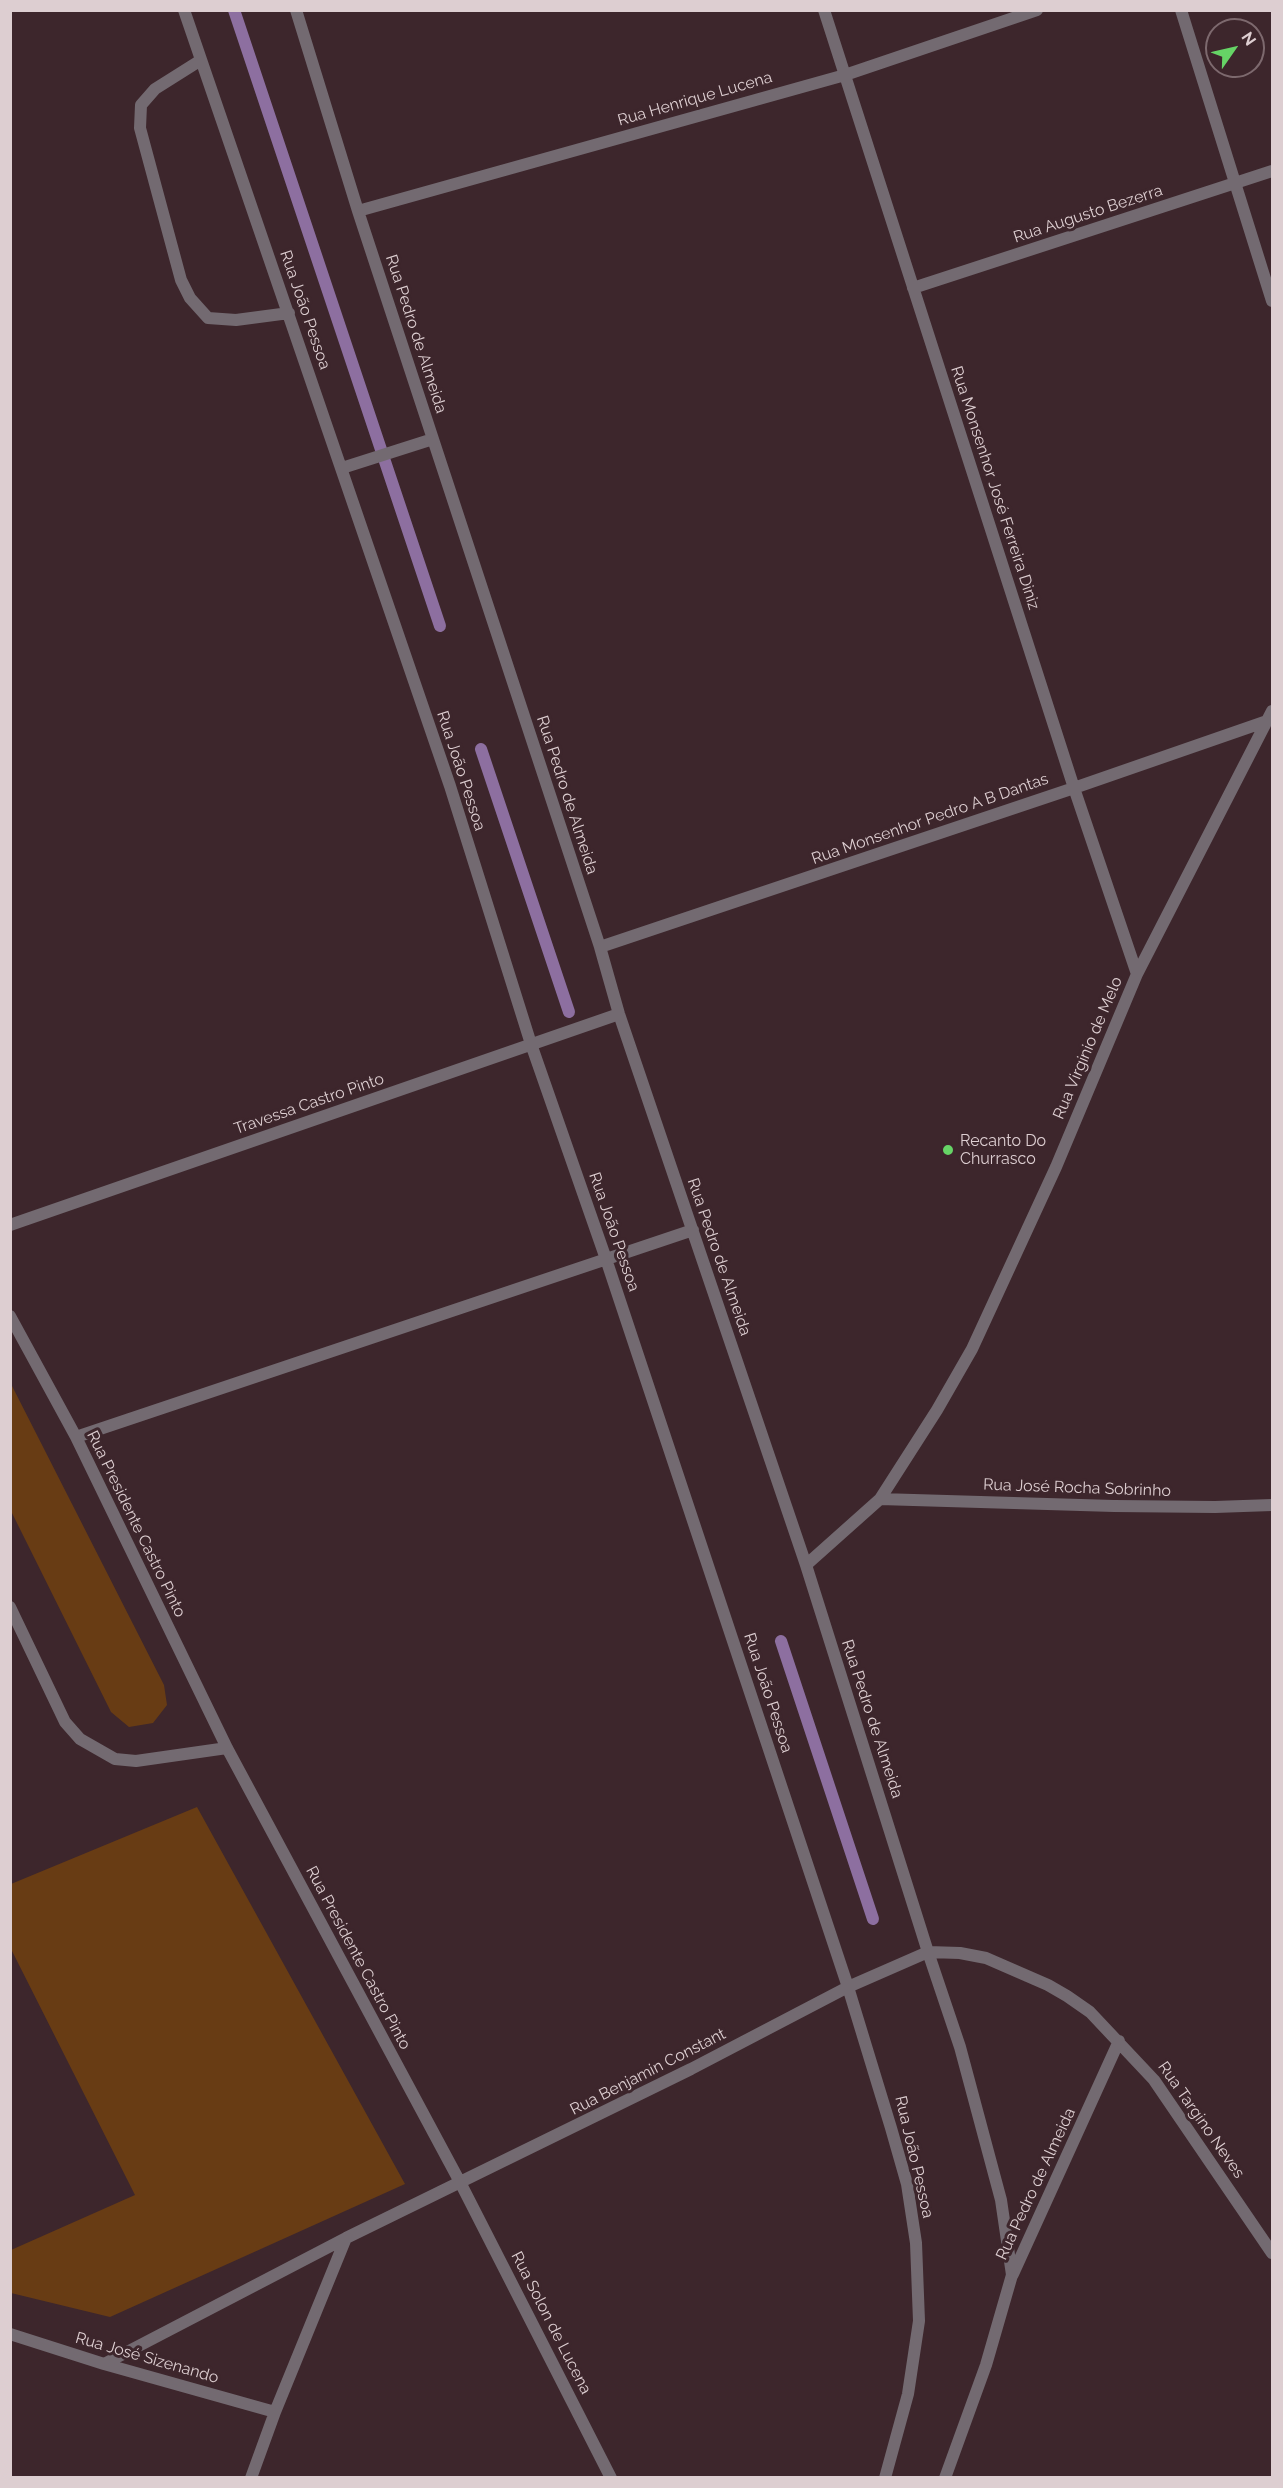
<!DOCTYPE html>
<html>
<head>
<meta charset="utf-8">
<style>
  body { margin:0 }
  #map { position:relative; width:1283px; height:2488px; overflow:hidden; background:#3d262c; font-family:Raleway,sans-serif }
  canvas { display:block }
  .frame { position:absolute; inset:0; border:12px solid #ddced1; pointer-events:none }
  .north { position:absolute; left:1205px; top:18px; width:60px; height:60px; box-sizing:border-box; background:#3d262c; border:2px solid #7d696e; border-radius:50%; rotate:56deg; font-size:16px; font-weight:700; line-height:24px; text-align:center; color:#ddced1 }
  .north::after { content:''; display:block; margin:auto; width:21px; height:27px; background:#66d466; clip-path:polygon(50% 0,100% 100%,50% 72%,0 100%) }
</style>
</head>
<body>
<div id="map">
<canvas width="1283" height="2488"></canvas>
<div class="frame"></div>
<div class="north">N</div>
</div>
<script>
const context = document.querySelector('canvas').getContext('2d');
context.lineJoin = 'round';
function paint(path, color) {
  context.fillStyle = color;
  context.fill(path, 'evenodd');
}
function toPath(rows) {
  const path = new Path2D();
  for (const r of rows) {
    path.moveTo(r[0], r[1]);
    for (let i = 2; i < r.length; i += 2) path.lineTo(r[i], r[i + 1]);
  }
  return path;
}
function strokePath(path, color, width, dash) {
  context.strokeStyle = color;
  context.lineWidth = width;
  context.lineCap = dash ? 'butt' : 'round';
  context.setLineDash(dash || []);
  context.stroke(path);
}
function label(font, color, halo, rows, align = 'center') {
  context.font = font + ' Raleway,sans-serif';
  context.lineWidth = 6;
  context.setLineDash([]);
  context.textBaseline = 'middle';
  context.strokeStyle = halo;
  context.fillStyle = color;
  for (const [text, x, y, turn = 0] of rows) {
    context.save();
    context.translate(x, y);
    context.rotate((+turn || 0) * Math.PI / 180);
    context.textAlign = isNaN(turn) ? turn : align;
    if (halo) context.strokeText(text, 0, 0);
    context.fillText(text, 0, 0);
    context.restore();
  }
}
paint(toPath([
  [10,1382,164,1685,167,1705,153,1723,129,1727,111,1712,11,1511],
  [197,1807,405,2184,110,2317,11,2293,11,2250,135,2195,11,1949,11,1884]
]), '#683c14');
strokePath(toPath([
  [234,10,440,626],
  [481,749,569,1012],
  [781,1641,873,1919]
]), '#8d6fa0', 12);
strokePath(toPath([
  [945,2478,986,2365,1012,2275]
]), '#736a71', 12);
strokePath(toPath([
  [184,10,450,786,531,1044,606,1259,848,1987,891,2128,907,2184,916,2243,919,2321,908,2394,885,2478],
  [296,10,358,211,600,947,619,1014,806,1565,928,1952,960,2047,1001,2200,1012,2275],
  [824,10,1074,788,1137,974],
  [1181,10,1272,301],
  [201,60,155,89,141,105,140,128,181,280,190,298,208,318,236,320,289,313],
  [358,211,845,75,1037,10],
  [913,288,1272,171],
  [342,468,433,439],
  [600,947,1074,788,1270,720],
  [10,1225,619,1014],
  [10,1316,76,1437,227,1748,461,2184,611,2478],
  [76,1437,693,1230],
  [880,1499,1114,1506,1215,1507,1272,1505],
  [806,1565,880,1499,937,1410,972,1349,1056,1167,1137,974,1272,711],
  [10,1607,65,1722,80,1739,115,1759,136,1761,227,1748],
  [1013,2274,1119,2041],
  [10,2334,104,2364,275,2412],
  [104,2364,346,2238,691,2069,848,1987,928,1952,960,1953,986,1958,1048,1985,1067,1996,1090,2012,1154,2080,1272,2253],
  [251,2478,275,2412,346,2238]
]), '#736a71', 12);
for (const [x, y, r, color] of [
  [948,1150,6,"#66d466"]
]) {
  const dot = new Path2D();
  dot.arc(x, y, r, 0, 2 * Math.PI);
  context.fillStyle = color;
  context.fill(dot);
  strokePath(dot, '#3d262c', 2);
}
label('16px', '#ddced1', '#3d262c', [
  ["Rua Henrique Lucena",695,99,-16],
  ["Rua Augusto Bezerra",1088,214,-18],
  ["Rua João Pessoa",305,310,71],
  ["Rua Pedro de Almeida",416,334,72],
  ["Rua Monsenhor José Ferreira Diniz",995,488,72],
  ["Rua João Pessoa",461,771,72],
  ["Rua Pedro de Almeida",567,795,72],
  ["Rua Monsenhor Pedro A B Dantas",930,819,-19],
  ["Rua Virginio de Melo",1088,1048,-67],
  ["Travessa Castro Pinto",309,1104,-19],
  ["Rua João Pessoa",614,1232,71],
  ["Rua Pedro de Almeida",719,1257,71],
  ["Rua José Rocha Sobrinho",1077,1488,2],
  ["Rua Presidente Castro Pinto",136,1524,64],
  ["Rua João Pessoa",768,1693,72],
  ["Rua Pedro de Almeida",872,1719,72],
  ["Rua Presidente Castro Pinto",358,1958,62],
  ["Rua Benjamin Constant",648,2072,-27],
  ["Rua Targino Neves",1201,2120,55],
  ["Rua João Pessoa",914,2157,77],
  ["Rua Pedro de Almeida",1036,2184,-65],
  ["Rua Solon de Lucena",551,2323,63],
  ["Rua José Sizenando",147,2358,16]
]);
label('16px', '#ddced1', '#3d262c', [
  ["Recanto Do",960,1141],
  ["Churrasco",960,1159]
], 'left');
</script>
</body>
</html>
